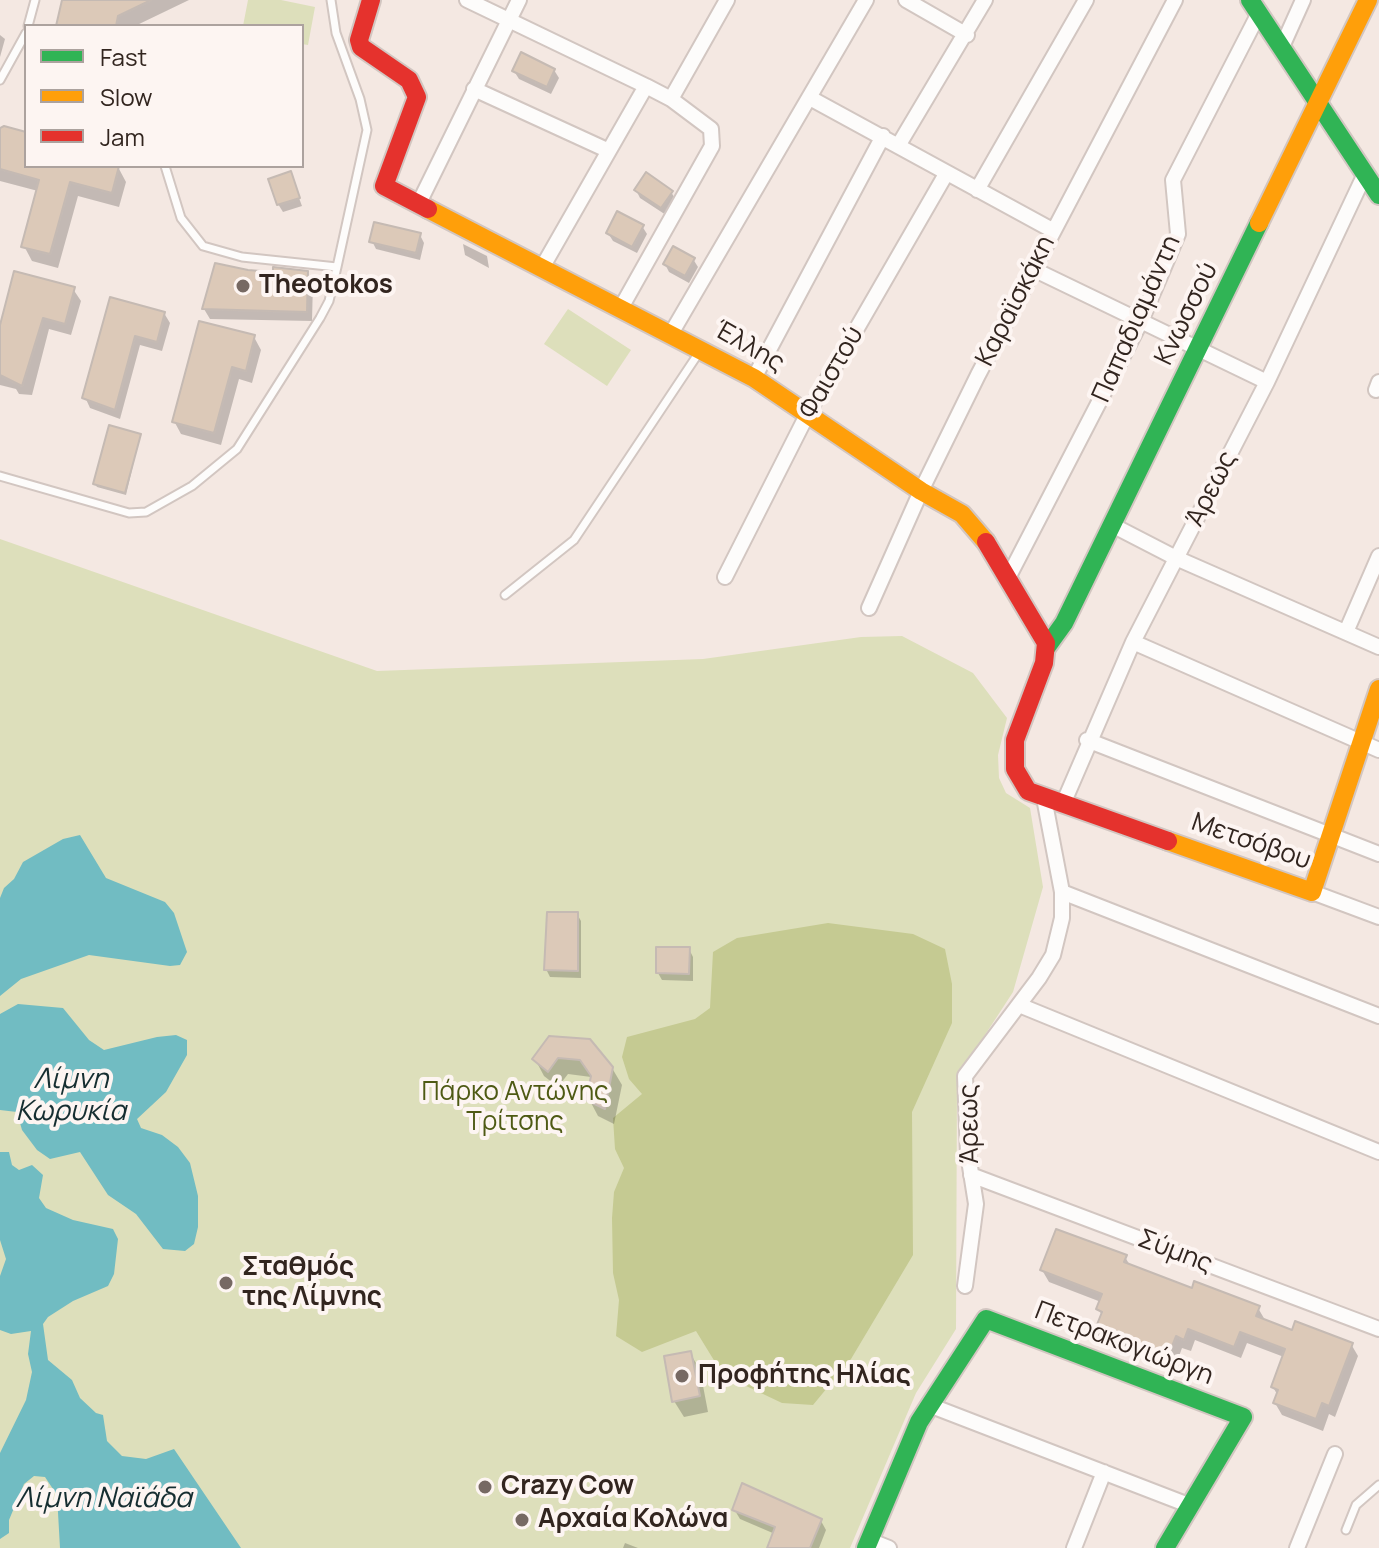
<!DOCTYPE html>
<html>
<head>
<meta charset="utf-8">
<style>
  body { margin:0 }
  #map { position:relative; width:1379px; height:1548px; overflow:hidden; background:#f4e8e2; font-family:Manrope,sans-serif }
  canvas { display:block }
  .legend { position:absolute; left:24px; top:24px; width:280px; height:144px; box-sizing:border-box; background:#fdf5f2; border:2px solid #aca29e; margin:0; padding:10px 14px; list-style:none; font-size:24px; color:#32251f }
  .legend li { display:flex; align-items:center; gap:16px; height:40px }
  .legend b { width:40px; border:2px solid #aca29e }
</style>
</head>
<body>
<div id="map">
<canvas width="1379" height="1548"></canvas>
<ul class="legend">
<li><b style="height:10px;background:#30b455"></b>Fast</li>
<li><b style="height:10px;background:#ff9f0a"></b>Slow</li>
<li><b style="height:10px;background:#e5322d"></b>Jam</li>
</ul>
</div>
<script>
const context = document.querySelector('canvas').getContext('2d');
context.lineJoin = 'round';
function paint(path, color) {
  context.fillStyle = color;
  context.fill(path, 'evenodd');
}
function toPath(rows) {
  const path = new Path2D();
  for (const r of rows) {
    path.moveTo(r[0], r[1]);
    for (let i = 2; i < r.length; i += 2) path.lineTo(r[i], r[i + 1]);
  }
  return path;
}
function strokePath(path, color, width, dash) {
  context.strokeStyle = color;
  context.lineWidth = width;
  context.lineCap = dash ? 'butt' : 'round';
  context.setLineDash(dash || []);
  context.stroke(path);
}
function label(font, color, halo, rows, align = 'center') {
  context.font = font + ' Manrope,sans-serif';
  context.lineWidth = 8;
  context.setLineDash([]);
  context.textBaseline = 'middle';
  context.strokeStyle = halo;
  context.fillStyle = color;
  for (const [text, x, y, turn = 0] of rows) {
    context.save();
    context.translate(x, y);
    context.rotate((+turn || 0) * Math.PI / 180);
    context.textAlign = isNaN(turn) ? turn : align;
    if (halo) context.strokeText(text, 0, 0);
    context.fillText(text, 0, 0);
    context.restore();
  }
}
paint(toPath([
  [248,0,281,0,315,7,308,45,302,44,302,26,243,26],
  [568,309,631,350,607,386,544,344],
  [0,539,377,671,703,659,861,637,902,636,973,673,1007,718,998,755,999,778,1006,793,1030,808,1043,887,1013,992,957,1078,956,1329,916,1393,850,1548,0,1548]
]), '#dddfbb');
paint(toPath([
  [828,923,913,934,945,949,952,984,952,1023,912,1112,913,1255,851,1359,813,1405,782,1403,723,1375,696,1331,642,1352,616,1336,619,1300,613,1273,612,1218,614,1192,624,1168,615,1149,613,1118,642,1094,629,1079,622,1057,627,1037,695,1019,710,1008,713,952,737,938]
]), '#c5ca92');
paint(toPath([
  [80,835,106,878,165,902,174,913,187,952,180,965,170,966,89,955,21,979,0,996,0,898,4,888,14,879,23,862,63,839],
  [18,1004,63,1008,89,1040,104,1050,157,1037,176,1035,187,1040,187,1055,166,1092,137,1119,141,1128,162,1135,178,1147,190,1163,198,1196,198,1227,194,1244,185,1251,163,1249,136,1214,108,1195,80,1152,50,1159,37,1150,22,1130,17,1112,0,1110,0,1014],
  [0,1152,9,1152,12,1165,19,1170,32,1165,43,1175,39,1198,46,1208,73,1220,113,1229,118,1239,114,1274,108,1286,73,1301,48,1317,43,1324,48,1360,72,1380,80,1398,96,1413,103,1415,107,1441,122,1456,146,1459,174,1449,241,1548,60,1548,57,1495,45,1477,34,1476,24,1484,9,1520,9,1533,0,1539,0,1453,26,1400,32,1372,28,1354,31,1331,11,1334,0,1330,0,1276,6,1259,0,1240]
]), '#71bcc2');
paint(toPath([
  [64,0,189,0,135,26,57,26],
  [0,35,5,39,0,57],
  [554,70,559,78,551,94,519,79,514,71],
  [0,129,26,134,26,166,112,166,118,167,126,182,119,207,78,196,58,268,32,261,24,246,38,191,0,181],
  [290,174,302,206,283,212,278,204],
  [636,190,671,192,676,200,666,215,640,198],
  [642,226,647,234,637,253,613,241,608,233],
  [420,235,424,243,420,260,376,249,372,241],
  [463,244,487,256,489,268,465,255],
  [693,259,698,267,689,283,669,272,665,264],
  [307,272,313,282,312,321,210,319,204,309,275,274],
  [73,289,81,301,71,335,49,329,32,395,19,394,16,389,0,385,0,333],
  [111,299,164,313,170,323,162,351,140,345,120,419,90,408,85,397],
  [254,337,261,350,252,383,239,379,221,445,181,434,174,421],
  [140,436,126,495,97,487,95,484],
  [577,914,581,921,581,978,550,977,546,969],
  [689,949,693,957,693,981,662,980,658,973],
  [550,1038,612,1068,622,1085,614,1124,598,1116,589,1099,591,1077,568,1074,558,1087,544,1076,535,1059],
  [1125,1257,1131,1267,1193,1290,1258,1308,1265,1320,1293,1332,1351,1344,1358,1356,1335,1417,1329,1414,1323,1431,1282,1415,1275,1403,1278,1396,1273,1387,1284,1357,1247,1343,1241,1358,1195,1340,1191,1351,1182,1348,1174,1370,1103,1344,1096,1332,1102,1316,1099,1309,1101,1302,1049,1282,1042,1270],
  [690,1353,700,1370,708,1412,684,1417,674,1401],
  [734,1509,821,1521,826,1530,819,1548,769,1548,775,1534,740,1519],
  [625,1543,638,1548,623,1548]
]), '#0003');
const building = toPath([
  [62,0,151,0,118,16,116,26,56,26,62,0],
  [521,52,555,69,547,87,512,71,521,52],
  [4,126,26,132,26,166,119,166,112,193,70,182,50,254,21,247,39,180,0,169,0,128,4,126],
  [291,171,300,198,277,205,268,179,291,171],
  [646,172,673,191,661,208,634,190,646,172],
  [617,211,644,225,632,247,606,233,617,211],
  [374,222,421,233,416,253,369,242,374,222],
  [673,246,695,258,685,276,663,264,673,246],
  [215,263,248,270,273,272,273,267,308,271,307,312,202,309,215,263],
  [14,271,75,287,65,324,43,318,22,386,0,375,0,325,14,271],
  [110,297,165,312,157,342,135,336,115,410,82,398,110,297],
  [199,321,255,335,246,371,232,367,214,433,172,422,199,321],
  [109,425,141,434,125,493,93,484,109,425],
  [547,912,578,912,578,971,544,970,547,912],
  [656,947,690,947,689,974,656,973,656,947],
  [549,1036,590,1039,613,1067,605,1109,586,1100,591,1076,580,1060,558,1058,548,1072,532,1059,549,1036],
  [1056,1229,1127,1255,1124,1262,1192,1288,1194,1281,1260,1306,1256,1316,1292,1330,1295,1321,1353,1343,1329,1406,1322,1403,1316,1419,1273,1403,1278,1390,1271,1387,1285,1349,1240,1332,1234,1347,1188,1329,1184,1340,1176,1336,1167,1359,1094,1332,1102,1312,1096,1309,1102,1294,1040,1270,1056,1229],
  [691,1351,700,1396,672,1402,664,1356,691,1351],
  [742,1483,822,1519,810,1548,767,1548,775,1527,732,1510,742,1483]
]);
paint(building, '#dcc9b8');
strokePath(building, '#c5bab3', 2);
const lane = toPath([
  [28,26,35,0],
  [0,80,26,33],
  [165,166,181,218,203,246,242,257,337,267,367,130,360,99,336,33,331,0],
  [0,476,129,513,146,512,192,486,237,449,320,318,329,301,337,267],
  [505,595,574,540,700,351],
  [1346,1530,1356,1505,1379,1485]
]);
const street = toPath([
  [467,0,646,86,671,99,711,129,712,146,622,306],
  [906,0,967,35],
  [1281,49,1303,0],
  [474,89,607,150],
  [810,98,1052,230],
  [671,99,727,0],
  [898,146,985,0],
  [977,190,1086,0],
  [419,203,519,0],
  [543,266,646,86],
  [1035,270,1267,382],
  [672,332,866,0],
  [754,378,883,136],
  [1376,390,1379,382],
  [1112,525,1176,558,1379,647],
  [1009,576,1141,321,1178,234,1173,180,1259,13],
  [725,577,808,413,946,174],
  [869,608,921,491,978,375,1175,0],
  [1346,632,1379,556],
  [1133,642,1379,750],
  [1087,740,1379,854],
  [1063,804,1133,642,1267,382,1364,176],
  [1062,892,1379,1016],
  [1312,892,1379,917],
  [1019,1005,1379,1152],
  [971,1175,1379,1329],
  [965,1286,976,1204,968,1154,965,1076,1039,978,1053,955,1062,918,1062,892,1044,798],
  [929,1405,1191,1506],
  [869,1540,889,1548],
  [1074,1548,1104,1472],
  [1297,1548,1335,1454]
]);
const fast = toPath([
  [1250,0,1379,195],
  [1046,648,1064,623,1259,223],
  [866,1548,919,1422,986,1319,1243,1417,1165,1548]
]);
const slow = toPath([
  [428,209,754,378,921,491,962,514,986,542],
  [1259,223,1368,0],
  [1168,841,1312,892,1379,689]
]);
const jam = toPath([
  [371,0,359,40,361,47,409,80,417,97,384,186,428,209],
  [986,542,1046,643,1044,663,1015,740,1015,769,1028,791,1168,841]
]);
strokePath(lane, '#d2c6c1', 11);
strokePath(street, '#d2c6c1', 18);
strokePath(fast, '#d2c6c1', 22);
strokePath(slow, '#d2c6c1', 22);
strokePath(jam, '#d2c6c1', 22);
strokePath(lane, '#fdfcfb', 7);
strokePath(street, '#fdfcfb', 14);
strokePath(fast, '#30b455', 18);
strokePath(slow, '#ff9f0a', 18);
strokePath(jam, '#e5322d', 18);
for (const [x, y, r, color] of [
  [243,286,8,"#766963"],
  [226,1283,8,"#766963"],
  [682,1376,8,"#766963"],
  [485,1487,8,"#766963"],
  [522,1520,8,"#766963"]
]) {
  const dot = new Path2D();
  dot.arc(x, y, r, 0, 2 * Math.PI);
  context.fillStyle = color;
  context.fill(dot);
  strokePath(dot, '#fdf5f2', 3);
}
label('bold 26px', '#32251f', '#fdf5f2', [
  ["Theotokos",259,286],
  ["Σταθμός",242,1268],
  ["της Λίμνης",242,1298],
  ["Προφήτης Ηλίας",698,1376],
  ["Crazy Cow",501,1487],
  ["Αρχαία Κολώνα",538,1520]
], 'left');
label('26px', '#32251f', '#fdf5f2', [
  ["Καραϊσκάκη",1016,301,-63],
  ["Κνωσσού",1187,314,-64],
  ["Παπαδιαμάντη",1137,319,-66],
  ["Έλλης",749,347,30],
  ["Φαιστού",832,373,-60],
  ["Άρεως",1212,489,-63],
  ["Μετσόβου",1251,842,19],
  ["Άρεως",970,1124,-91],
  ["Σύμης",1175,1252,21],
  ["Πετρακογιώργη",1124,1344,21]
]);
label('26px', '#4e5a14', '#fdf5f2', [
  ["Πάρκο Αντώνης",515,1093],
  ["Τρίτσης",515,1123]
]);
label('italic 28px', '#162e31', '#fdf5f2', [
  ["Λίμνη",71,1080],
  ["Κωρυκία",71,1112],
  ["Λίμνη Ναϊάδα",104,1499]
]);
</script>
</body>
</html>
